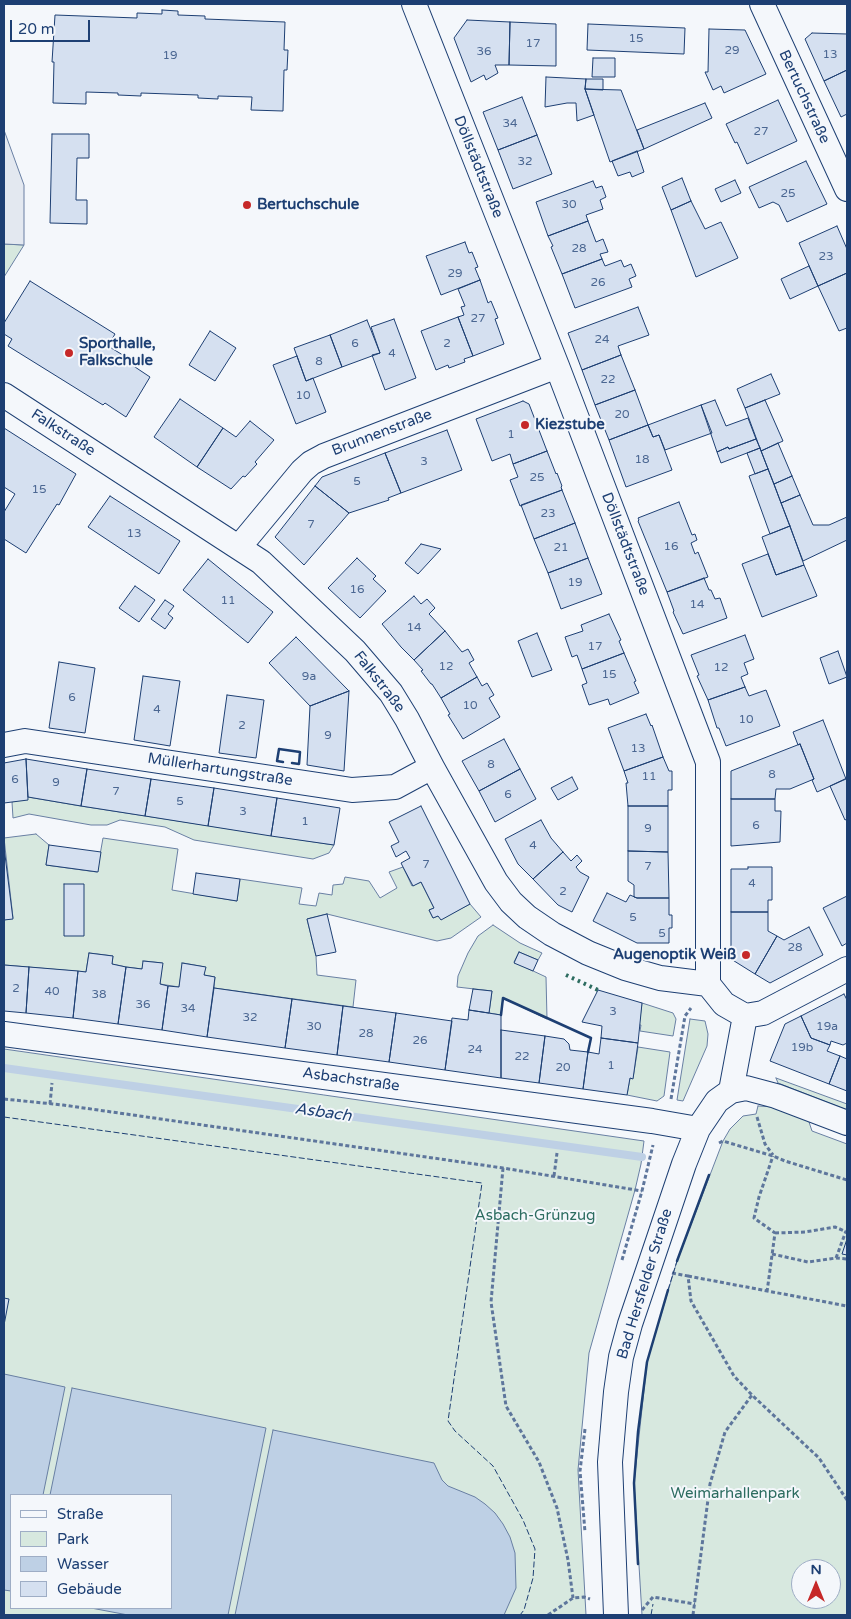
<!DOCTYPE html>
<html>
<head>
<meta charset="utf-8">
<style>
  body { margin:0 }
  #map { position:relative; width:851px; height:1619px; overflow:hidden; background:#f4f7fb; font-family:"Varela Round",sans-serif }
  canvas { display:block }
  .frame { position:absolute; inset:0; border:5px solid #1d3f73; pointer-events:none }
  .legend { position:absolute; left:10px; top:1494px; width:162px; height:115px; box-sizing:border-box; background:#f4f7fb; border:1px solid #9eadc5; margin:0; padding:6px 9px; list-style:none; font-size:15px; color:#1d3f73 }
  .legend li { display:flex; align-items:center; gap:10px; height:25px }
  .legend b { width:25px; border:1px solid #9eadc5 }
  .north { position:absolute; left:791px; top:1559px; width:50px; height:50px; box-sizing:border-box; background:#f4f7fb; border:1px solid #9eadc5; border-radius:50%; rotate:0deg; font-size:14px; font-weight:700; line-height:20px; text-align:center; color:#1d3f73 }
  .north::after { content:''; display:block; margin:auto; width:18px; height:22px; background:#c62828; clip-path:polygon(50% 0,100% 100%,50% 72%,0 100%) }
  .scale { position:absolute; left:10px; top:20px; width:80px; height:22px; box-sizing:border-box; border:2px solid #1d3f73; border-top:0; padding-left:6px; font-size:15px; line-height:18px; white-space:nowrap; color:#1d3f73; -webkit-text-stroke:4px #f4f7fb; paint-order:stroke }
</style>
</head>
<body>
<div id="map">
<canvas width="851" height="1619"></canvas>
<div class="frame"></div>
<ul class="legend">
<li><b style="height:6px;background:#f4f7fb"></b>Straße</li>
<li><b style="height:14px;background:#d7e8df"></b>Park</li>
<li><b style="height:14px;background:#bed0e5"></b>Wasser</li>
<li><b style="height:14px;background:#d5e0f0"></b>Gebäude</li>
</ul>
<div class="north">N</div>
<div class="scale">20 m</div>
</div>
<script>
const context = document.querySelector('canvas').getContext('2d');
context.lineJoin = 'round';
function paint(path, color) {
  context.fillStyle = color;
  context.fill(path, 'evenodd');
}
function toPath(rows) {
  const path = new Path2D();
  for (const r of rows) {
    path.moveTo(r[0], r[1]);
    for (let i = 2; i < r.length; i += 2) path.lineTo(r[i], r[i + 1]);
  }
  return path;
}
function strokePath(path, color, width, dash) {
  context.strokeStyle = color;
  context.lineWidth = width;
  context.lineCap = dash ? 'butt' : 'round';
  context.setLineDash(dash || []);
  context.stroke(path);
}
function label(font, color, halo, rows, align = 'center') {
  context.font = font + ' "Varela Round",sans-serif';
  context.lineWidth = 4;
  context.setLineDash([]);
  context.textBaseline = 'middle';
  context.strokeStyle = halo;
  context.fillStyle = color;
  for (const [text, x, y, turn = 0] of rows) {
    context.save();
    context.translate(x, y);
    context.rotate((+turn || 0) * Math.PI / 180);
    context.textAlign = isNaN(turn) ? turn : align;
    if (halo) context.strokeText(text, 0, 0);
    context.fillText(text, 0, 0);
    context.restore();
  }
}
const green = toPath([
  [4,244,24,245,4,277,4,244],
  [28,797,81,806,334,845,329,853,313,859,194,840,165,827,120,820,107,825,91,825,29,814,13,818,12,802,28,797],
  [36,834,49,845,46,865,97,872,103,838,178,849,172,890,237,901,240,879,302,888,299,904,316,906,319,893,332,895,333,885,343,884,345,877,369,881,380,898,397,888,389,872,403,867,412,886,421,882,434,908,429,910,433,918,438,916,441,919,470,904,481,917,451,938,437,941,327,914,307,919,316,956,317,975,356,980,353,1007,214,988,215,977,204,975,205,967,183,963,179,987,160,984,162,963,144,961,142,969,126,967,112,964,113,956,89,953,86,972,4,965,4,920,13,918,4,838,36,834],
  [493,925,520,943,542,953,538,960,519,952,514,962,546,977,547,1019,503,998,501,1015,489,1013,492,991,457,987,458,976,468,953,478,936,493,925],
  [642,1003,673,1013,676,1019,673,1036,640,1031,641,1025,639,1025,642,1003],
  [690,1019,705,1021,708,1034,707,1046,683,1101,677,1100,690,1019],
  [638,1047,670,1052,664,1096,657,1101,627,1095,630,1078,633,1078,638,1047],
  [4,1049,644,1141,641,1164,635,1190,589,1353,578,1470,586,1615,4,1615,4,1049],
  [11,1495,171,1495,171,1608,11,1608,11,1495],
  [776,1078,847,1104,847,1110,778,1083,776,1078],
  [758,1106,775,1107,808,1119,812,1131,847,1144,847,1615,642,1615,634,1483,647,1362,677,1261,723,1141,730,1129,743,1116,756,1114,758,1106],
  [801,1569,831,1569,831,1599,801,1599,801,1569]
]);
paint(green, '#d7e8df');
strokePath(green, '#687fa3', 1);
const parking = toPath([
  [4,130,24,185,24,245,4,244,4,130]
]);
paint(parking, '#e3e8f0');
strokePath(parking, '#687fa3', 1);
const water = toPath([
  [4,1374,65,1387,43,1495,11,1495,11,1591,4,1590,4,1374],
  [72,1388,266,1428,228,1615,128,1615,91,1608,171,1608,171,1495,50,1495,72,1388],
  [273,1430,434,1463,442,1480,448,1486,475,1497,485,1504,495,1513,503,1524,510,1537,515,1553,516,1588,504,1615,235,1615,273,1430]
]);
paint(water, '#bed0e5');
strokePath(water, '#687fa3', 1);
strokePath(toPath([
  [4,1068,642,1157]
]), '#bed0e5', 8);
const building = toPath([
  [162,10,178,11,178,15,205,16,205,19,285,22,284,50,288,50,287,70,284,70,283,111,251,110,252,97,218,96,218,99,198,98,198,95,141,93,141,96,118,95,118,93,86,92,86,104,53,103,54,62,52,62,55,15,137,18,137,13,162,14,162,10],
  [467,20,510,22,509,65,495,65,498,73,486,80,484,75,471,82,454,38,467,20],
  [510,22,556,24,556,66,509,65,510,22],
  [588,24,685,28,684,54,587,50,588,24],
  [709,29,745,30,766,74,724,93,721,86,713,90,705,72,708,72,709,29],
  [812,33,847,34,847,70,824,81,805,39,812,33],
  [593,58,615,58,615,77,592,77,593,58],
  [847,70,847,114,841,117,824,81,847,70],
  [546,77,586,79,585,89,594,115,577,121,576,103,567,103,545,107,546,77],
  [586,79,603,79,603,90,585,89,586,79],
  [585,89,621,90,644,149,610,162,585,89],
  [522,97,537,135,498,150,483,112,522,97],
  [778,100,797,141,747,164,737,142,735,143,726,124,778,100],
  [705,103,712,118,644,149,637,130,705,103],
  [52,134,89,134,89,158,77,158,76,200,87,200,87,224,50,223,52,134],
  [537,135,552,174,513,189,498,150,537,135],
  [637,151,644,172,632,177,630,172,618,176,612,161,637,151],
  [806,161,827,204,787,222,779,205,773,202,759,208,749,187,806,161],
  [682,178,691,201,671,210,662,187,682,178],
  [735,180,741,193,721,202,715,189,735,180],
  [593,181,596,188,602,186,606,197,600,200,603,209,586,215,588,221,548,236,536,202,593,181],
  [691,201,705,229,721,222,738,258,696,277,671,210,691,201],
  [588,221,596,242,603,239,608,252,600,254,602,259,562,274,551,247,553,246,548,236,588,221],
  [837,226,847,249,847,273,818,286,799,243,837,226],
  [465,242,469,253,472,252,478,267,475,268,480,280,441,295,426,256,465,242],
  [602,259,605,266,621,260,624,267,631,264,636,276,629,279,632,287,575,308,562,274,602,259],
  [809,266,818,286,790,299,781,279,809,266],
  [847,273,847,328,839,331,818,286,847,273],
  [480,280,488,303,491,301,498,318,495,319,504,344,473,356,458,317,464,315,461,307,465,306,458,289,480,280],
  [30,281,115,334,108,346,131,360,129,363,150,377,126,417,105,403,103,405,8,346,12,339,4,334,4,323,30,281],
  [638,307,649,335,618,346,621,355,582,370,568,333,638,307],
  [458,317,473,356,464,359,465,362,449,368,448,365,436,370,421,331,458,317],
  [394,319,416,378,385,390,372,355,380,353,371,327,394,319],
  [367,320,380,353,342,367,330,335,367,320],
  [210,331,236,348,215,381,189,365,210,331],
  [330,335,342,367,306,381,294,348,330,335],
  [621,355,635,390,595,405,582,370,621,355],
  [297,356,306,381,313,378,326,412,296,424,273,365,297,356],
  [771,374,780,394,745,408,737,389,771,374],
  [635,390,648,425,609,440,595,405,635,390],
  [180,399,223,428,197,467,154,437,180,399],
  [715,400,726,426,748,418,756,439,729,449,728,447,717,452,701,405,715,400],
  [765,400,783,441,761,451,745,408,765,400],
  [523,401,529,404,547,451,513,464,510,454,492,461,476,419,523,401],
  [701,405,712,433,665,450,659,435,653,437,648,425,701,405],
  [250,421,274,440,255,462,257,464,245,477,243,476,231,489,197,467,223,428,236,437,250,421],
  [648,425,653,437,659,435,672,470,626,487,609,440,648,425],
  [4,428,76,474,59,505,57,504,26,553,4,539,4,512,15,494,4,487,4,428],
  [447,430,462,470,401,493,385,453,447,430],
  [756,439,760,448,721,463,717,452,728,447,729,449,756,439],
  [778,443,792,476,774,484,761,451,778,443],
  [760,448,768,469,755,474,747,453,760,448],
  [547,451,556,474,557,473,562,486,561,487,562,490,520,506,510,480,518,477,513,464,547,451],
  [385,453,401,493,388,498,389,500,349,513,315,486,322,477,385,453],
  [768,469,790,526,770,534,749,476,768,469],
  [792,476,800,495,781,503,774,484,792,476],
  [315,486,349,513,304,565,275,537,315,486],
  [562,490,575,523,534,539,521,505,562,490],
  [800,495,813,525,829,525,847,517,847,540,803,561,781,503,800,495],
  [110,496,180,541,159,574,88,527,110,496],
  [679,502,692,535,695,534,697,540,691,543,695,554,698,552,708,577,667,592,638,521,639,520,638,518,679,502],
  [575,523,588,558,548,573,534,539,575,523],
  [790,526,804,565,776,575,762,537,790,526],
  [421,544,441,549,418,574,405,563,421,544],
  [768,554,776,575,804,565,817,596,762,617,742,564,768,554],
  [357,558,376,576,373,579,386,591,360,618,328,588,357,558],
  [588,558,602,594,561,609,548,573,588,558],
  [208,559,273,612,248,643,183,590,208,559],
  [704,578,709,590,711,590,715,599,720,598,727,618,683,634,673,612,674,611,667,592,704,578],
  [135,586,155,600,139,622,119,608,135,586],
  [414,596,421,604,427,599,435,608,429,614,445,631,414,660,401,647,382,624,414,596],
  [165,600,174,606,168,614,173,618,165,629,151,619,165,600],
  [609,614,621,640,619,641,624,653,582,669,577,655,572,657,565,637,583,631,581,625,609,614],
  [445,631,462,652,468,649,474,660,469,663,477,677,441,698,432,684,431,684,421,671,423,670,414,660,445,631],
  [537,633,552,670,532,677,518,641,537,633],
  [745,635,754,659,744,663,748,674,741,677,745,687,708,700,697,676,699,675,691,655,745,635],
  [296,637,349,691,310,706,269,663,296,637],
  [838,651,847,677,829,684,820,658,838,651],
  [624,653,636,681,634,682,639,693,610,705,608,699,589,705,582,685,587,683,582,669,624,653],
  [59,662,95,668,85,733,49,728,59,662],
  [143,676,180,681,170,746,134,740,143,676],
  [477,677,482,686,487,683,494,695,489,698,500,717,463,739,448,715,450,714,441,698,477,677],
  [745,687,749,696,766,690,780,726,726,746,719,728,717,728,708,700,745,687],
  [349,691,344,771,307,765,310,706,349,691],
  [227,695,264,700,256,758,219,753,227,695],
  [646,714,651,726,652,725,663,757,624,771,608,728,646,714],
  [823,720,846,779,817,792,812,780,814,779,800,744,798,745,793,732,823,720],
  [504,739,520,769,479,791,462,761,504,739],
  [800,744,814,779,790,789,776,789,775,799,731,799,731,771,800,744],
  [663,757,669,771,672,771,672,790,668,790,668,806,628,806,626,783,628,783,624,771,663,757],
  [26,759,28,800,4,803,4,763,26,759],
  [26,759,87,769,81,806,28,797,26,759],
  [87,769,151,779,145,816,81,806,87,769],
  [520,769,536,799,495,822,479,791,520,769],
  [572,777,578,789,558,800,551,788,572,777],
  [847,778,847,819,845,820,830,786,847,778],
  [151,779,214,788,208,826,145,816,151,779],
  [214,788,277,798,271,836,208,826,214,788],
  [277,798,340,808,334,845,271,836,277,798],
  [731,799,775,799,775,811,781,811,780,842,731,846,731,799],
  [421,806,470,904,441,920,438,916,433,918,429,910,434,908,421,882,413,886,403,867,401,863,410,858,406,851,396,857,391,846,399,842,389,822,421,806],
  [628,806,668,806,668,852,628,851,628,806],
  [541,820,551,838,563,852,533,879,518,864,505,839,541,820],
  [49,845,101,852,98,872,46,865,49,845],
  [4,847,13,919,4,920,4,847],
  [628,851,668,852,669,898,637,898,634,897,634,885,628,881,628,851],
  [563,852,571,861,577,855,582,861,576,867,580,872,589,877,572,912,558,905,533,879,563,852],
  [748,867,772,867,772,900,768,900,768,912,731,912,731,869,748,869,748,867],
  [196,873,240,879,237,901,193,894,196,873],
  [64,884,84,884,84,936,64,936,64,884],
  [607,893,626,902,630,895,637,898,669,898,669,915,672,915,672,928,669,928,669,943,637,943,593,921,607,893],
  [847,896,847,943,842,946,823,908,847,896],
  [731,912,768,912,768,931,777,936,755,974,731,959,731,912],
  [327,914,336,952,316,956,307,919,327,914],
  [809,927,823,955,770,983,755,974,777,936,784,940,809,927],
  [519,952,538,960,533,971,514,963,519,952],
  [89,953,113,956,112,964,126,967,118,1024,73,1018,78,971,86,972,89,953],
  [143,961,163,963,160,984,168,986,162,1030,118,1024,126,967,142,969,143,961],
  [182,963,206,967,204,975,215,977,207,1037,162,1030,168,986,179,987,182,963],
  [4,965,29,967,26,1013,4,1011,4,965],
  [29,967,78,971,73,1018,26,1013,29,967],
  [214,988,292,999,285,1048,207,1037,214,988],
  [473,989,492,991,489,1013,469,1010,473,989],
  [598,990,642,1003,638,1043,601,1038,602,1026,582,1022,598,990],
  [844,994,847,1000,847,1043,843,1045,831,1041,830,1045,811,1038,801,1016,844,994],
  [292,999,343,1006,337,1055,285,1048,292,999],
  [343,1006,396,1013,389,1062,337,1055,343,1006],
  [469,1010,501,1015,501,1078,445,1070,452,1018,468,1020,469,1010],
  [396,1013,452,1021,445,1070,389,1062,396,1013],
  [801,1016,811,1038,830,1045,827,1051,840,1056,829,1084,770,1061,785,1024,801,1016],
  [501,1030,545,1036,539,1083,501,1078,501,1030],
  [545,1036,564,1039,569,1044,570,1050,588,1052,583,1089,539,1083,545,1036],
  [601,1038,638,1043,633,1079,630,1078,627,1095,583,1089,588,1052,599,1054,601,1038],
  [840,1056,847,1059,847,1091,829,1084,840,1056],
  [847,1239,847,1255,842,1254,847,1239],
  [4,1298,9,1299,4,1325,4,1298]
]);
paint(building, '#d5e0f0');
strokePath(building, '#1d3f73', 1);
const street = toPath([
  [414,4,557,366,708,762,708,984,724,1004,745,1016],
  [762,4,847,189],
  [4,395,261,562,355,651,391,693,407,719,432,767,496,882,511,902,527,917,552,934,588,953,625,968,660,978,708,984],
  [239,547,302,471,311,463,324,456,557,366],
  [4,745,25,741,352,790,395,787,432,767],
  [745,1016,763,1013,847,969],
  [4,1034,652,1121,698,1129],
  [731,1091,745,1016],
  [616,1615,610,1462,616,1392,621,1357,630,1324,684,1164,698,1129,717,1101,731,1091,746,1088,776,1096,847,1123]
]);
strokePath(street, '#1d3f73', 26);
strokePath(toPath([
  [4,1099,63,1105,503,1168,642,1191],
  [671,1099,685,1016,691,1008],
  [50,1104,52,1083],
  [757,1117,765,1144,773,1155],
  [719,1143,723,1141,773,1156,785,1161,847,1180],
  [503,1168,491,1302,506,1406,539,1462,557,1508,568,1560,573,1598],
  [554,1176,557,1153],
  [775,1233,805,1232,835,1227,847,1232],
  [772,1254,808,1262,836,1258,847,1259],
  [836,1258,846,1231],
  [622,1260,642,1191,653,1145],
  [672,1273,688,1276,691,1301,734,1376,752,1395,819,1458,847,1500],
  [688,1276,847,1306],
  [767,1292,775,1233,754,1218,759,1197,773,1156],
  [585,1429,580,1471,585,1532],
  [642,1610,653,1597,695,1604],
  [548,1615,573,1598,584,1597,590,1599],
  [693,1615,710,1484,725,1432,752,1395]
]), '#5e769c', 3, [4, 2.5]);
strokePath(street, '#f4f7fb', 24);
strokePath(toPath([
  [566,975,598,990]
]), '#2c6c60', 4, [2.5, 4]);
strokePath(toPath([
  [4,1117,482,1183,448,1421,455,1431,493,1466,523,1520,535,1549,533,1578,524,1610,520,1615],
  [668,1290,677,1261],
  [651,1615,653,1604]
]), '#1d3f73', 1, [6, 2.5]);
strokePath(toPath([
  [283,762,277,761,279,749,300,752,299,764,292,763],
  [501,1015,503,998,591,1038,588,1052],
  [677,1261,709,1175],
  [638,1564,634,1483,638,1432,647,1362,668,1290]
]), '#1d3f73', 2.5);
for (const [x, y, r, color] of [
  [247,205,5,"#c62828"],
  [69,353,5,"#c62828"],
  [525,425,5,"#c62828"],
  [746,955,5,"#c62828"]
]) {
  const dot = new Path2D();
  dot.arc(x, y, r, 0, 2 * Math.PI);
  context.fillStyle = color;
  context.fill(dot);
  strokePath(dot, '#f4f7fb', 2);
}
label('12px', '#4b6792', null, [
  ["15",636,39],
  ["17",533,44],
  ["29",732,51],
  ["36",484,52],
  ["13",830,55],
  ["19",170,56],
  ["34",510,124],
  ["27",761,132],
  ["32",525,162],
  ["25",788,194],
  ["30",569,205],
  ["28",579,249],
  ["23",826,257],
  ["29",455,274],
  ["26",598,283],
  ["27",478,319],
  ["24",602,340],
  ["6",355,344],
  ["2",447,344],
  ["4",392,354],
  ["8",319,362],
  ["22",608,380],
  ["10",303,396],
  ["20",622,415],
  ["1",511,435],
  ["18",642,460],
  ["3",424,462],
  ["25",537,478],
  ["5",357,482],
  ["15",39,490],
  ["23",548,514],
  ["7",311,525],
  ["13",134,534],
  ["16",671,547],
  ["21",561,548],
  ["19",575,583],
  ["16",357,590],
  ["11",228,601],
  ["14",697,605],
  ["14",414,628],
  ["17",595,647],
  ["12",446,667],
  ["12",721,668],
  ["15",609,675],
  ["9a",309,677],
  ["6",72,698],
  ["10",470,706],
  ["4",157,710],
  ["10",746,720],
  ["2",242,726],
  ["9",328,736],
  ["13",638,749],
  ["8",491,765],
  ["8",772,775],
  ["11",649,777],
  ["6",15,780],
  ["9",56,783],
  ["7",116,792],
  ["6",508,795],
  ["5",180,802],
  ["3",243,812],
  ["1",305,822],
  ["6",756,826],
  ["9",648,829],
  ["4",533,846],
  ["7",426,865],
  ["7",648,867],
  ["4",752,884],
  ["2",563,892],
  ["5",633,918],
  ["5",662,934],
  ["28",795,948],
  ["2",16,989],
  ["40",52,992],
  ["38",99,995],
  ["36",143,1005],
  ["34",188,1009],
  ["3",613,1012],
  ["32",250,1018],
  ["30",314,1027],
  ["19a",827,1027],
  ["28",366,1034],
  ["26",420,1041],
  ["19b",802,1048],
  ["24",475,1050],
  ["22",522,1057],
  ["1",611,1066],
  ["20",563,1068]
]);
label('15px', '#1d3f73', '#f4f7fb', [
  ["Bertuchstraße",804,97,65],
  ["Döllstädtstraße",478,167,68],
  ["Falkstraße",63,433,33],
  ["Brunnenstraße",382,433,-21],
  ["Döllstädtstraße",625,544,69],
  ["Falkstraße",379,682,52],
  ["Müllerhartungstraße",220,770,9],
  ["Asbachstraße",351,1080,8],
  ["Bad Hersfelder Straße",645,1284,-73]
]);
label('bold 15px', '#1d3f73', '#f4f7fb', [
  ["Bertuchschule",257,205],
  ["Sporthalle,",79,344],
  ["Falkschule",79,361],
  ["Kiezstube",535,425],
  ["Augenoptik Weiß",736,955,"right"]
], 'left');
label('15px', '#2c6c60', '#f4f7fb', [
  ["Asbach-Grünzug",535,1216],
  ["Weimarhallenpark",735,1494]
]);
label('italic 16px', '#1d3f73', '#f4f7fb', [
  ["Asbach",323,1113,8]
]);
</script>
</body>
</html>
